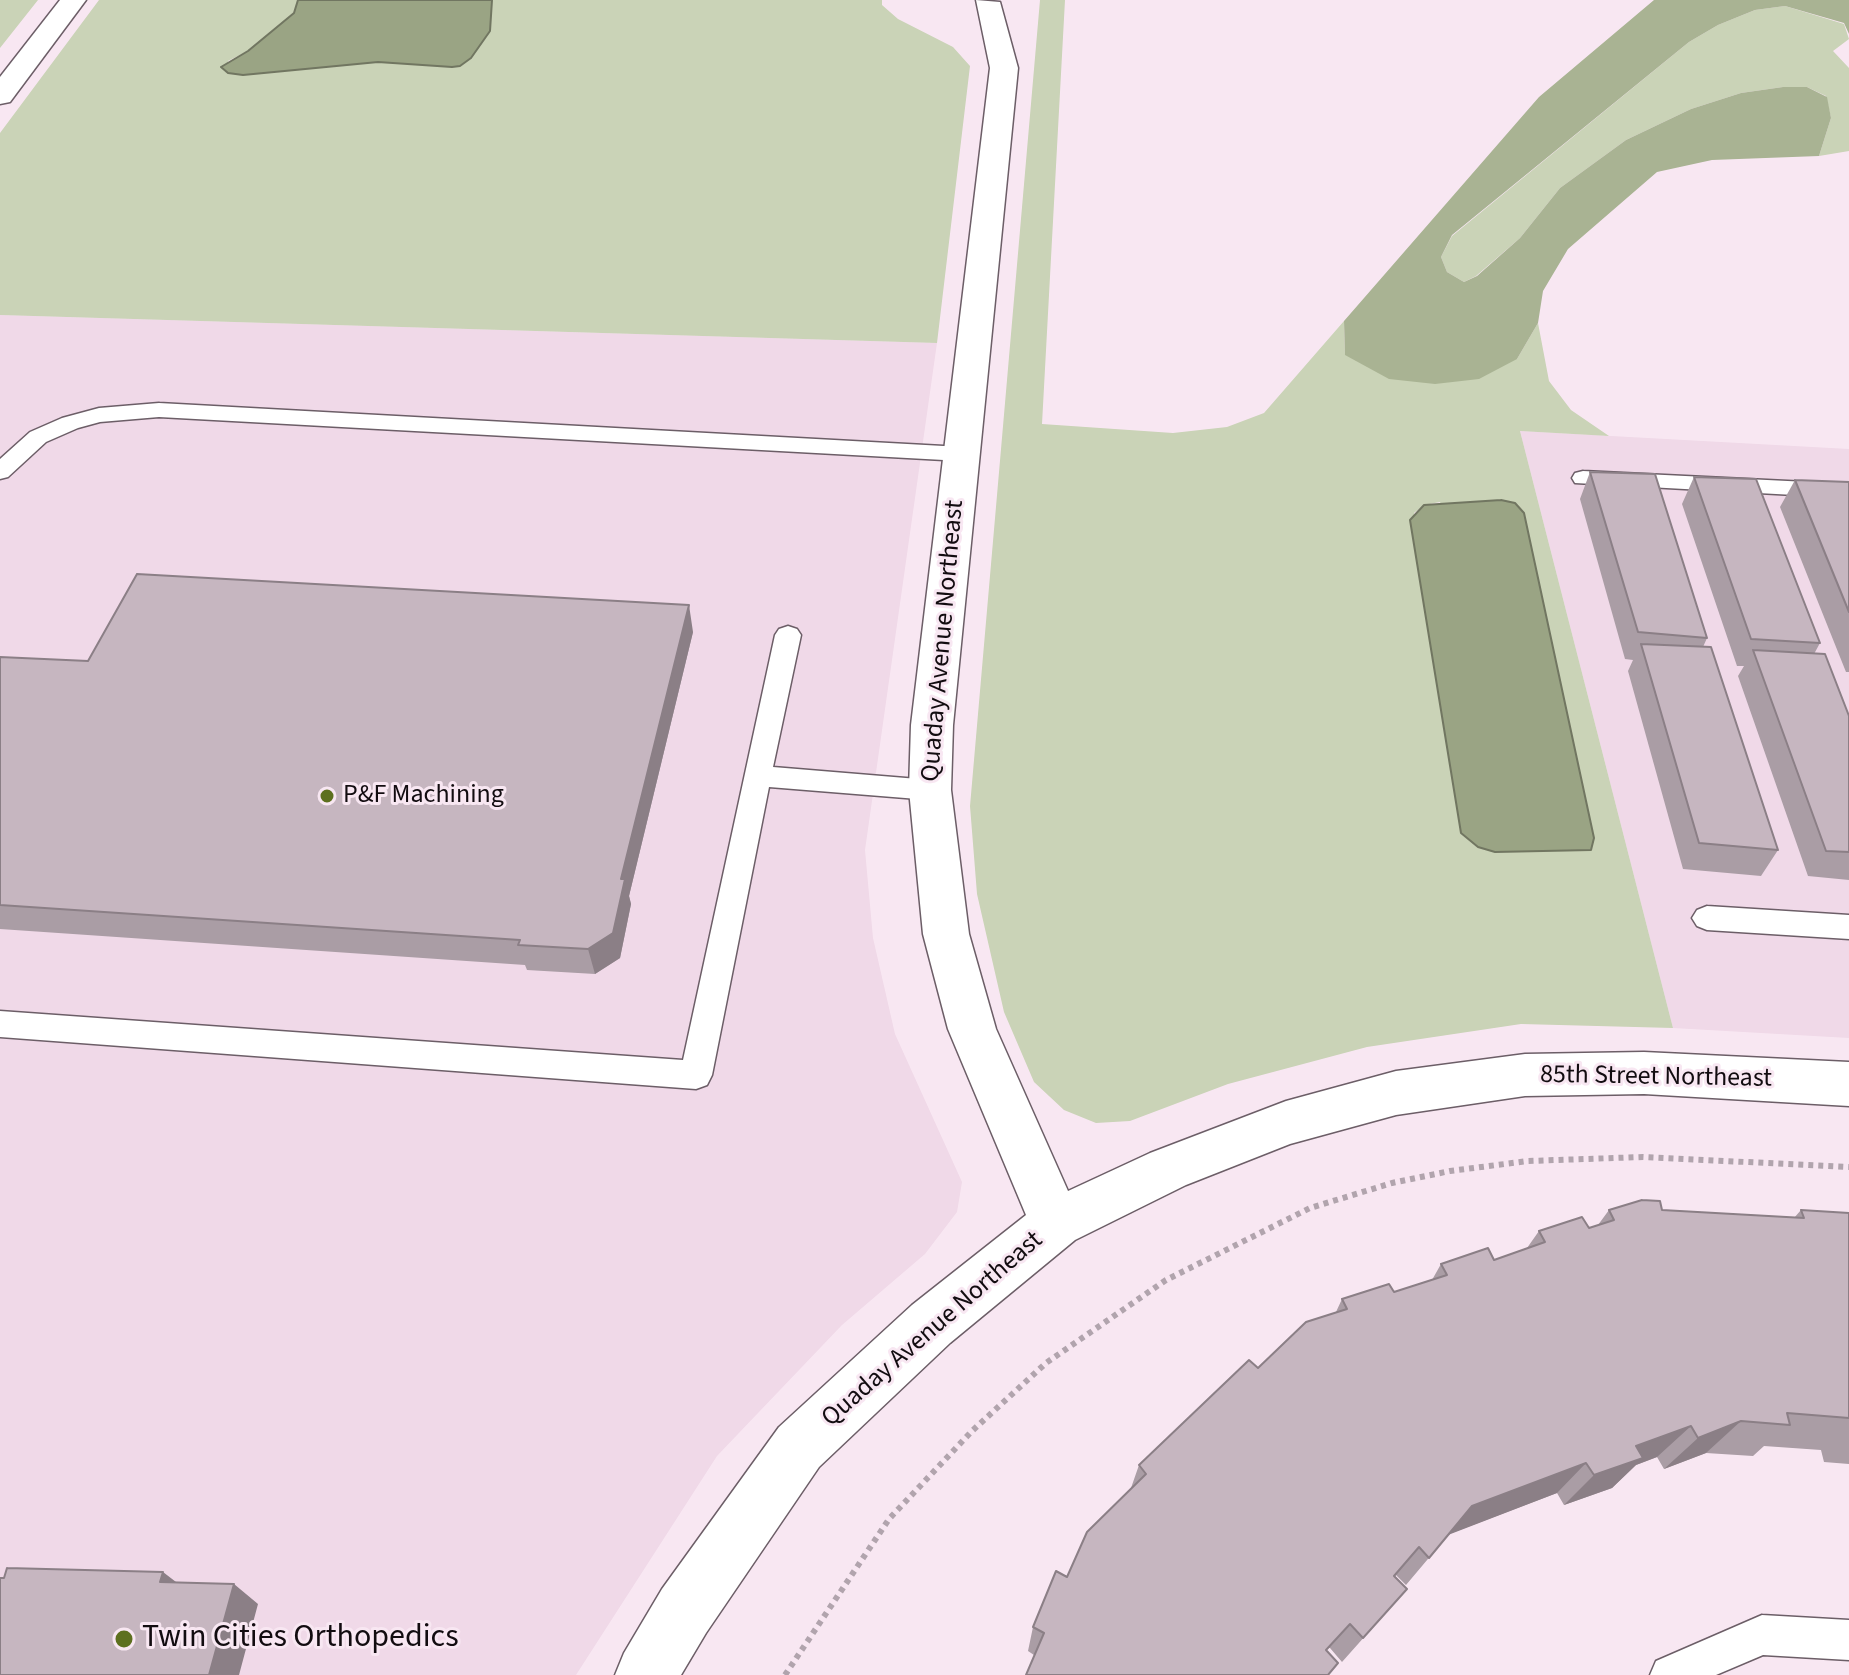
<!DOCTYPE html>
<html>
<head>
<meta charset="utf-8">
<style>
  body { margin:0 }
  canvas { display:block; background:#f8e7f2 }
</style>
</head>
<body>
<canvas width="1849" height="1675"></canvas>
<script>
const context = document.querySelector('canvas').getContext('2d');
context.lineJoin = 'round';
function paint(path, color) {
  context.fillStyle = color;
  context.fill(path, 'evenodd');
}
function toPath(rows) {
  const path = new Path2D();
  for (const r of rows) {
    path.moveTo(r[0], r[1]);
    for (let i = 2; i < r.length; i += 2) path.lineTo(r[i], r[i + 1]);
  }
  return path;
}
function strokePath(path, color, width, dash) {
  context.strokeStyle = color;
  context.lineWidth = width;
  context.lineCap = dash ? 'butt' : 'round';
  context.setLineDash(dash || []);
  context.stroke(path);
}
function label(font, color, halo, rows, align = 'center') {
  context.font = font + ' "Source Sans 3",sans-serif';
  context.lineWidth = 6;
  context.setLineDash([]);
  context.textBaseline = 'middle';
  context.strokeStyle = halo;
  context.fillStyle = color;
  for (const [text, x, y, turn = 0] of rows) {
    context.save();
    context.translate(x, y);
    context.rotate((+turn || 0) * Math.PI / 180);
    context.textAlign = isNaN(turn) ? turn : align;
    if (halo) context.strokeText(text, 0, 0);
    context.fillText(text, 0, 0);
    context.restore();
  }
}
paint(toPath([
  [0,315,937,343,865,850,873,938,895,1034,962,1182,957,1212,925,1254,842,1325,717,1456,576,1675,0,1675],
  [1520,431,1849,449,1849,1038,1673,1028]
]), '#f0d9e8');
paint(toPath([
  [0,0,38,0,0,48],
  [99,0,298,0,295,13,248,51,228,61,228,73,243,75,378,62,452,67,490,31,492,0,882,0,882,5,898,19,953,47,970,66,937,343,0,315,0,133],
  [1040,0,1065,0,1042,424,1173,433,1227,427,1264,413,1344,321,1345,355,1517,359,1538,323,1549,381,1571,410,1609,436,1520,431,1673,1028,1521,1024,1367,1047,1228,1084,1130,1121,1096,1123,1064,1110,1034,1082,1004,1012,977,894,970,806],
  [1440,502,1591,850,1495,852,1478,847,1414,513,1424,505],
  [1785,6,1844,24,1849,39,1833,51,1849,68,1849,151,1819,156,1831,118,1826,96,1807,87,1783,87,1741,93,1691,109,1626,140,1560,188,1520,238,1476,276,1464,282,1447,272,1441,257,1452,236,1689,42,1718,25,1755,10]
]), '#cad3b7');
paint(toPath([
  [1654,0,1849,0,1849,34,1844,23,1785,6,1755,10,1718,25,1689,42,1452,235,1441,257,1447,272,1464,282,1477,276,1520,238,1560,188,1626,140,1691,109,1741,93,1783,87,1807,87,1827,97,1831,118,1819,156,1712,160,1657,172,1568,249,1543,291,1538,323,1517,359,1479,379,1435,384,1389,379,1345,355,1344,321,1539,97]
]), '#a9b393');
const water = toPath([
  [298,0,492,0,490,31,471,58,460,66,452,67,378,62,243,75,228,73,221,67,248,51,294,13,298,0],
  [1501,500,1515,503,1524,513,1594,838,1591,850,1495,852,1478,847,1461,833,1410,520,1424,505,1501,500]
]);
paint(water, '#9aa484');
strokePath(water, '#717661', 2);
const lane = toPath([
  [159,403,962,447,970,449,973,454,970,459,962,461,159,417,100,422,78,428,46,442,8,477,0,479,0,459,30,432,62,418,99,408,159,403],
  [1583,471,1849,484,1849,498,1575,483,1572,478,1575,473,1583,471],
  [788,626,797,629,801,635,773,767,930,780,940,783,944,790,940,797,930,800,769,787,712,1075,707,1085,696,1089,0,1037,0,1011,683,1060,775,635,779,629,788,626],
  [1707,906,1849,915,1849,939,1707,930,1697,926,1692,918,1697,910,1707,906],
  [1762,1615,1849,1620,1849,1660,1763,1655,1716,1675,1650,1675,1656,1661,1762,1615]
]);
const street = toPath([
  [976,0,1000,2,1018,68,953,725,951,790,969,934,996,1029,1068,1191,1150,1153,1286,1101,1396,1071,1525,1054,1644,1052,1849,1062,1849,1106,1644,1094,1525,1096,1396,1115,1290,1144,1186,1185,1075,1240,950,1343,819,1467,706,1633,681,1675,615,1675,624,1653,662,1589,779,1427,912,1305,1026,1215,948,1029,923,934,909,790,911,725,990,68,976,0]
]);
const highway = toPath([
  [60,0,86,0,10,102,0,104,0,77,60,0]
]);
strokePath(lane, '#6c5e67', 3);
strokePath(street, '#6c5e67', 3);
strokePath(highway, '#6c5e67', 3);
strokePath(toPath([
  [785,1675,889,1519,972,1431,1046,1363,1166,1280,1310,1208,1392,1183,1450,1171,1528,1161,1643,1157,1849,1167]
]), '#b1a4ad', 6, [5, 5]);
paint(lane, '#fff');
paint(street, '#fff');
paint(highway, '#fff');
paint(toPath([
  [1590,472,1707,638,1703,647,1778,850,1761,876,1683,869,1628,671,1633,660,1625,659,1580,499],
  [1694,477,1820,643,1814,654,1849,716,1849,880,1808,876,1738,676,1744,666,1737,666,1682,504],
  [1795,480,1849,482,1849,672,1846,672,1780,507],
  [693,632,629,896,631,904,620,958,595,974,527,970,525,965,0,929,0,657,88,661],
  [1609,1210,1662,1210,1794,1218,1801,1210,1849,1213,1849,1464,1824,1462,1821,1450,1764,1446,1753,1456,1706,1453,1664,1469,1657,1457,1636,1465,1612,1488,1564,1505,1557,1493,1449,1534,1406,1585,1396,1575,1395,1576,1407,1589,1342,1662,1330,1648,1034,1655,1028,1651,1033,1627,1067,1577,1131,1488,1139,1465,1258,1368,1336,1312,1342,1299,1394,1292,1432,1280,1441,1264,1494,1260,1527,1248,1539,1231,1589,1228,1598,1225]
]), '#aa9da5');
paint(toPath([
  [689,605,693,632,629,896,631,904,620,958,595,974,588,949,621,879],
  [1741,1421,1706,1453,1664,1469,1698,1438],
  [1691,1426,1657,1457,1636,1465,1612,1488,1564,1505,1594,1475,1636,1446],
  [1586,1463,1557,1493,1448,1535,1472,1506],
  [163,1572,189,1592,160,1582],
  [234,1584,258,1604,239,1675,209,1675]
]), '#8b7f86');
const building = toPath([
  [1590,472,1655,474,1707,638,1638,632,1590,472],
  [1694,477,1756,479,1820,643,1751,639,1694,477],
  [1795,480,1849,482,1849,612,1795,480],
  [137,574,689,605,621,879,625,879,613,933,588,949,518,945,520,940,0,905,0,657,88,661,137,574],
  [1641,644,1711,647,1778,850,1699,843,1641,644],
  [1753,650,1825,654,1849,716,1849,852,1826,851,1753,650],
  [1642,1200,1660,1201,1662,1210,1804,1218,1801,1210,1849,1213,1849,1418,1787,1413,1790,1425,1741,1421,1698,1438,1691,1426,1636,1446,1643,1458,1594,1475,1586,1463,1472,1506,1429,1558,1419,1547,1394,1576,1407,1589,1363,1638,1350,1624,1326,1650,1338,1663,1328,1675,1026,1675,1044,1633,1033,1627,1056,1571,1067,1577,1087,1532,1146,1474,1139,1465,1249,1360,1258,1368,1306,1322,1347,1309,1342,1299,1389,1284,1394,1292,1447,1275,1441,1264,1488,1248,1494,1260,1545,1242,1539,1231,1582,1217,1589,1228,1614,1220,1609,1210,1642,1200],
  [7,1568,163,1572,160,1582,234,1584,209,1675,0,1675,0,1578,4,1578,7,1568]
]);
paint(building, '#c6b6c0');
strokePath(building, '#8b7f86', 2);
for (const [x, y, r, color] of [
  [327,796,8,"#5d701f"],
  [124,1639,10,"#5d701f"]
]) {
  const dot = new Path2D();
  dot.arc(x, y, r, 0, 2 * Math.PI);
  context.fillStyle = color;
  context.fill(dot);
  strokePath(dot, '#f8e7f2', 3);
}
label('26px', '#120c10', '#f8e7f2', [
  ["Quaday Avenue Northeast",944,641,-85],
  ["85th Street Northeast",1656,1078,1],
  ["Quaday Avenue Northeast",933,1330,-41]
]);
label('26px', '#120c10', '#f8e7f2', [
  ["P&F Machining",343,796]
], 'left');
label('32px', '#120c10', '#f8e7f2', [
  ["Twin Cities Orthopedics",142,1639]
], 'left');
</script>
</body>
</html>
